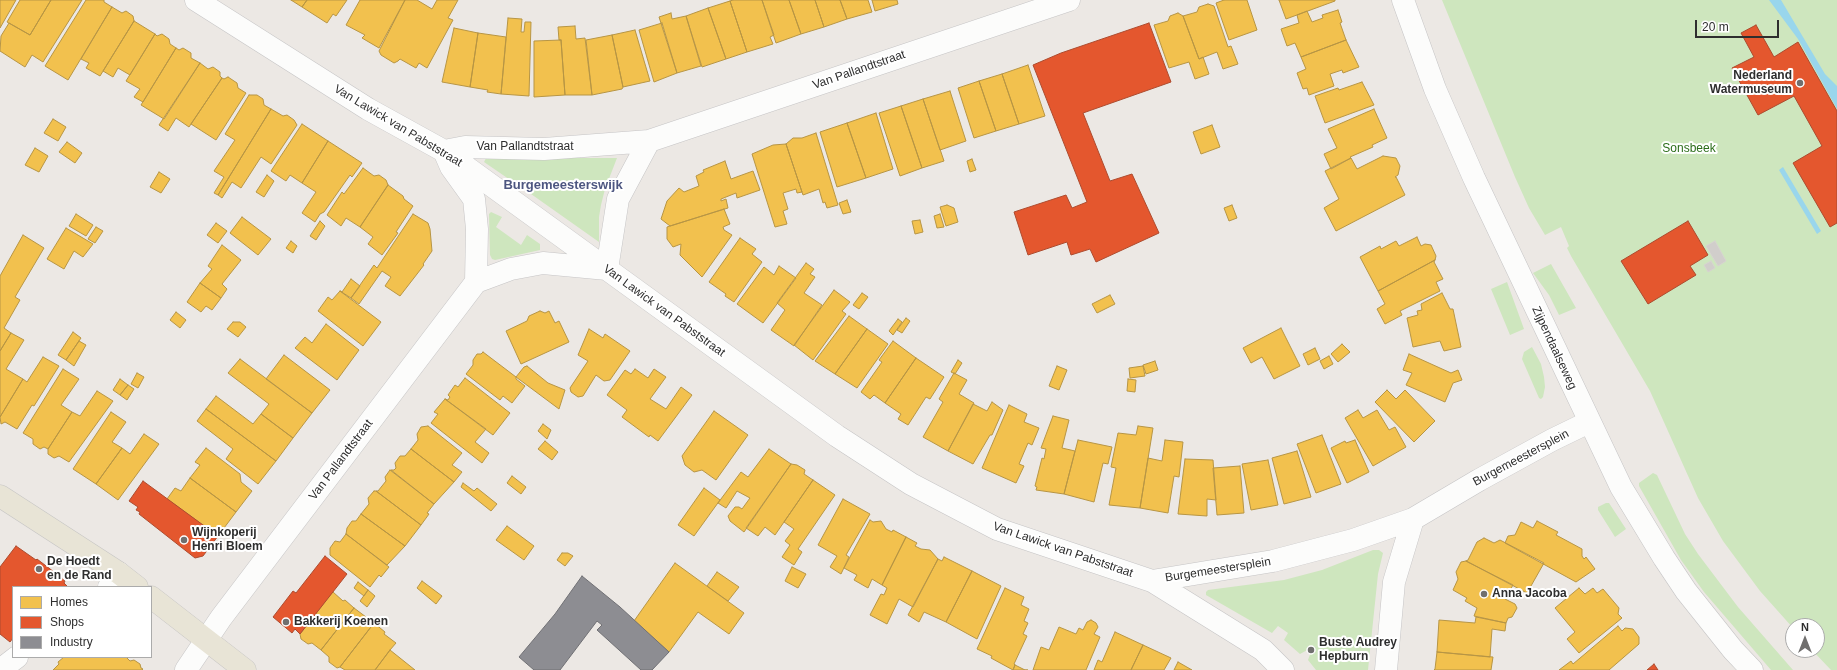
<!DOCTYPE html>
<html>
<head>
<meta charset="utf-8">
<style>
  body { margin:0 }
  #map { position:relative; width:1837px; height:670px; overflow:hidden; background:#ece8e4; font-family:Helvetica,sans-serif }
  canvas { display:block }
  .legend { position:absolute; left:12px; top:586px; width:140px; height:72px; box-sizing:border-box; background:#fff; border:1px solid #ababab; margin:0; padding:5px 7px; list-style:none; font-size:12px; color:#2e2e2e }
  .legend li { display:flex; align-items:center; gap:8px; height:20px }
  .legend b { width:20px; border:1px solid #ababab }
  .north { position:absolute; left:1785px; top:618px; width:40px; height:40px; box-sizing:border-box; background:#fff; border:1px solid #ababab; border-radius:50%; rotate:0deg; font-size:11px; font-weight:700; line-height:16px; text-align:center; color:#2e2e2e }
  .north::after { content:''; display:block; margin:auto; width:14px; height:18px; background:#706f6e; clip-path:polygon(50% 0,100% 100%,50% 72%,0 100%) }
  .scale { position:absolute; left:1695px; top:20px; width:84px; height:18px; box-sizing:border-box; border:2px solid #2e2e2e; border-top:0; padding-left:5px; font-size:12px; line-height:14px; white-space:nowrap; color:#2e2e2e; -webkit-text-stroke:3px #fff; paint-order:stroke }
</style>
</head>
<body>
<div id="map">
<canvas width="1837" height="670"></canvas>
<ul class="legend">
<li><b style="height:11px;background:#f2c14e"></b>Homes</li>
<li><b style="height:11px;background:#e4572e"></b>Shops</li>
<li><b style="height:11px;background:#8d8d92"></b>Industry</li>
</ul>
<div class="north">N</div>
<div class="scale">20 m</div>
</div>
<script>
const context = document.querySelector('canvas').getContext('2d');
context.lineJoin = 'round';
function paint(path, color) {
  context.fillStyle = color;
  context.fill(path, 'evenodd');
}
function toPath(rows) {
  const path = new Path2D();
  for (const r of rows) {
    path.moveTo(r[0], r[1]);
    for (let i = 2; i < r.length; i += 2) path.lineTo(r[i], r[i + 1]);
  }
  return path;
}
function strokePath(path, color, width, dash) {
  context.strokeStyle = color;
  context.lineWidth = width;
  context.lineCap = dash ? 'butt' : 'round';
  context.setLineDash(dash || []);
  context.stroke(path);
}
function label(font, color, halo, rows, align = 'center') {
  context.font = font + ' Helvetica,sans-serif';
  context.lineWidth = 4;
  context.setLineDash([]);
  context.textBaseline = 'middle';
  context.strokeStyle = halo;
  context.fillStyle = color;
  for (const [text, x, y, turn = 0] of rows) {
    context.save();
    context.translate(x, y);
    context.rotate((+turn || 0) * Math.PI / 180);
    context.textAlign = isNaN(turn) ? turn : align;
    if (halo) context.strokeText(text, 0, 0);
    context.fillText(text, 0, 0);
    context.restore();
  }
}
paint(toPath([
  [1442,0,1837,0,1837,670,1831,670,1812,650,1817,650,1817,626,1793,626,1793,628,1760,591,1723,541,1698,498,1650,391,1571,256,1567,248,1569,246,1561,227,1545,235,1529,208,1515,177],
  [486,158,617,158,605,189,601,205,599,217,599,242,531,194,533,190,523,182,519,186,484,162],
  [491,212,502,217,496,227,521,245,527,235,540,244,540,250,495,260,492,259,490,255,489,214],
  [1551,264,1576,308,1559,315,1549,295,1533,273],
  [1507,282,1524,329,1510,335,1491,289],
  [1532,347,1541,364,1544,377,1545,387,1543,397,1541,399,1539,398,1522,359,1524,352],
  [1653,473,1657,475,1685,534,1698,554,1738,607,1793,670,1771,670,1704,592,1681,560,1639,486,1639,483],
  [1606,503,1609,503,1626,529,1615,537,1598,510,1598,507],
  [1373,550,1379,550,1383,553,1378,574,1368,670,1316,670,1308,660,1312,649,1311,648,1300,654,1284,640,1288,633,1278,626,1272,633,1206,595,1206,592,1208,590,1284,580,1322,570]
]), '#cee6be');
paint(toPath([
  [1769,0,1781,0,1825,74,1837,86,1837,109,1798,39],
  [1783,167,1821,231,1817,234,1779,170]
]), '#99d6ec');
const homes = toPath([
  [0,0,16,0,0,28,0,0],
  [20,0,51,0,30,35,7,22,20,0],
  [51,0,82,0,43,62,32,55,25,67,0,51,1,36,9,23,30,35,51,0],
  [86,0,104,0,104,2,112,7,68,80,45,66,86,0],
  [291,0,307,0,302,7,291,0],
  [307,0,347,0,336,16,333,14,327,23,302,7,307,0],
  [360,0,405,0,379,48,362,38,365,35,346,25,360,0],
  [405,0,417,0,432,9,437,0,458,0,448,18,453,20,427,68,419,63,416,68,400,59,398,61,394,63,381,55,379,51,405,0],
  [733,0,762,0,774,35,770,37,773,44,747,52,730,1,733,0],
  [762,0,789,0,801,34,776,43,762,0],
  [789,0,815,0,824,27,801,34,789,0],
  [815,0,840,0,847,19,824,27,815,0],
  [840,0,868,0,872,12,847,19,840,0],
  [872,0,897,0,898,4,875,11,872,0],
  [1224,0,1247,0,1257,30,1229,40,1216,3,1224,0],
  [1279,0,1335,0,1335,1,1286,19,1279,0],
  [730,1,747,52,726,59,708,8,730,1],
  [1208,4,1214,6,1228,47,1231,46,1238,64,1223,69,1217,52,1199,59,1183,16,1197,12,1199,7,1208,4],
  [112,7,122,13,126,11,133,16,134,21,100,76,86,68,89,63,81,59,112,7],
  [708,8,726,59,702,67,686,16,708,8],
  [1338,10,1342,22,1340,23,1346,40,1301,57,1295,43,1287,46,1281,29,1299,23,1297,15,1307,11,1312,22,1323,18,1322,15,1338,10],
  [671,13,672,19,686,16,701,66,677,73,659,17,671,13],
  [1178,13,1183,16,1199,59,1203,57,1209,74,1195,79,1189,62,1169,68,1154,25,1168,21,1170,16,1178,13],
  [508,18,522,19,521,32,524,32,525,22,531,22,529,96,501,94,508,18],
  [134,21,155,34,130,75,118,68,113,77,103,71,134,21],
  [662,23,677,73,654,82,639,30,662,23],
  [575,26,576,39,585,38,592,95,565,95,561,40,559,40,558,27,575,26],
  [454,28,478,33,470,87,442,82,454,28],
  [635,30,650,81,623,87,612,35,635,30],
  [478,33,506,37,501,94,487,92,488,90,470,87,478,33],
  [155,34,157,36,162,34,169,39,170,44,176,48,143,102,134,97,140,89,126,81,155,34],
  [612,35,623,87,622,89,592,95,586,40,612,35],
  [561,40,565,95,534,97,534,41,561,40],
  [1346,40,1359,67,1343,73,1342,70,1330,74,1334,86,1309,95,1307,88,1303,89,1297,73,1306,69,1301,57,1346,40],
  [176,48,179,50,183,48,191,53,191,58,200,63,164,119,141,105,176,48],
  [200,63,208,69,213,67,220,72,220,76,222,78,189,127,176,118,168,131,159,125,200,63],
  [1028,65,1045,116,1019,124,1002,74,1028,65],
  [1002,74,1019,124,996,131,979,81,1002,74],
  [228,77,237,83,238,88,246,93,216,140,191,124,222,78,224,79,228,77],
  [979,81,996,131,974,138,958,88,979,81],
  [1362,82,1374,105,1325,123,1315,96,1338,88,1339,90,1362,82],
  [950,91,966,141,940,150,923,99,950,91],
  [249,95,257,95,263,99,264,105,271,109,218,195,214,193,224,177,214,171,235,140,225,134,249,95],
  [923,99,944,161,922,168,901,106,923,99],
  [901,106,922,168,900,176,879,113,901,106],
  [271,109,283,116,287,115,294,120,297,125,271,164,261,157,241,188,232,182,222,198,218,195,271,109],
  [1374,109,1387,138,1372,145,1373,147,1350,157,1351,158,1331,169,1324,154,1337,148,1328,129,1374,109],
  [876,113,893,169,866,178,847,123,876,113],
  [53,119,66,127,58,141,44,133,53,119],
  [847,123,866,178,837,187,820,132,847,123],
  [302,124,328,141,302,183,290,175,286,181,271,171,302,124],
  [1212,125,1220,147,1201,154,1193,132,1212,125],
  [816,133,838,205,827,208,825,202,823,203,819,189,803,195,786,144,793,138,802,138,816,133],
  [328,141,362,163,352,177,350,175,324,212,320,214,315,222,302,213,316,192,302,183,328,141],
  [67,142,82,153,75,163,59,152,67,142],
  [786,144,802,192,797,193,796,189,783,193,788,209,783,211,787,224,775,227,752,154,773,145,786,144],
  [35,148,48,156,39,172,25,165,35,148],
  [1383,156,1396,158,1400,166,1398,175,1395,177,1396,177,1405,195,1336,231,1324,208,1339,199,1325,171,1351,158,1357,169,1383,156],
  [972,159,976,170,970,172,967,161,972,159],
  [725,161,731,179,753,171,760,190,737,198,736,193,721,199,721,201,726,199,728,208,670,226,661,219,667,201,679,188,684,192,699,186,696,176,704,172,703,170,725,161],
  [363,168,374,176,379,175,386,180,388,185,360,227,346,218,341,226,327,215,342,192,344,194,363,168],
  [159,172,170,179,161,193,150,187,159,172],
  [267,175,274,181,264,197,256,192,267,175],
  [388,185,403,196,404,199,413,206,396,232,398,233,382,255,368,244,373,237,360,227,388,185],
  [847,200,851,212,843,214,839,203,847,200],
  [947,205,954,208,958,222,946,226,940,207,947,205],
  [1232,205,1237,218,1229,221,1224,208,1232,205],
  [724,209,730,224,723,227,724,230,732,235,702,277,680,255,681,244,673,247,667,239,667,227,724,209],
  [76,214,93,225,86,236,69,226,76,214],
  [413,214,428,223,430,229,432,251,423,264,424,265,400,296,385,286,391,277,382,271,359,304,351,298,374,265,377,268,413,214],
  [940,214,944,227,937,228,934,216,940,214],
  [242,217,271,239,258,255,230,233,242,217],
  [920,220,923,232,915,234,912,221,920,220],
  [320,221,325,226,316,240,310,236,320,221],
  [216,223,227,231,218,243,207,235,216,223],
  [96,227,103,231,95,243,88,239,96,227],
  [66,228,93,244,83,257,74,251,64,269,47,259,66,228],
  [23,235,44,248,15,297,20,300,4,328,11,333,0,351,0,276,23,235],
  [1417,237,1421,246,1425,244,1431,245,1436,256,1435,260,1378,291,1360,257,1380,246,1381,249,1396,241,1399,246,1417,237],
  [740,238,756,249,752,254,762,262,734,302,725,296,726,294,709,282,740,238],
  [291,241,297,246,293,253,286,248,291,241],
  [222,245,241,260,222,284,227,289,221,298,200,283,212,269,208,266,222,245],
  [1435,260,1434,262,1443,279,1436,282,1440,291,1400,311,1402,315,1385,324,1377,309,1385,304,1378,291,1435,260],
  [806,263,814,269,810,274,815,277,804,293,822,305,794,346,771,330,785,310,777,303,806,263],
  [779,266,796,278,763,323,737,304,764,267,774,275,779,266],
  [351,279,360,286,351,298,340,291,342,292,351,279],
  [200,283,221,298,212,310,206,306,201,312,187,302,200,283],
  [834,290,850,302,842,311,846,314,813,360,794,345,834,290],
  [340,291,381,322,363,346,318,311,328,297,332,300,340,291],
  [862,293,868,297,859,309,853,305,862,293],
  [1442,293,1450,309,1453,309,1461,347,1444,351,1440,341,1413,347,1407,318,1418,315,1417,311,1422,310,1421,304,1442,293],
  [1110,295,1115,304,1097,313,1092,304,1110,295],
  [540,311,545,313,549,311,555,323,559,321,569,342,521,364,506,331,527,321,529,316,540,311],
  [176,312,186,320,180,328,170,320,176,312],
  [849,316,867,329,835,374,815,361,849,316],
  [906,318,910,321,902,333,897,330,906,318],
  [898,319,902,322,893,335,889,331,898,319],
  [233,322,240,322,246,327,238,337,227,329,233,322],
  [326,324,359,350,337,380,295,348,305,337,312,343,326,324],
  [1281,328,1300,366,1274,379,1262,357,1251,363,1243,348,1281,328],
  [589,329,603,338,605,334,630,351,610,380,604,381,596,375,583,396,578,397,571,392,570,388,588,361,578,355,589,329],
  [867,329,888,344,857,388,835,374,867,329],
  [73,332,81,338,66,360,58,355,73,332],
  [11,333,24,340,6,369,23,379,0,417,0,351,11,333],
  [79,341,86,345,74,366,66,360,79,341],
  [893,341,916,358,885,403,874,395,870,399,861,392,882,362,879,360,893,341],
  [1342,344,1350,352,1338,362,1331,354,1342,344],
  [1315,348,1320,359,1308,365,1303,354,1315,348],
  [483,352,516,377,516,379,525,386,512,403,503,396,500,400,466,374,473,365,473,360,477,354,481,354,483,352],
  [1409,354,1451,373,1458,370,1462,380,1453,383,1445,402,1406,385,1412,373,1403,370,1409,354],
  [284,355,330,390,312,413,266,379,284,355],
  [1329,356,1333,364,1324,369,1320,361,1329,356],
  [43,357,59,366,34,406,32,405,17,429,5,422,1,424,0,417,23,379,27,382,43,357],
  [916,358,944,377,930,399,926,397,908,425,898,419,901,414,885,403,916,358],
  [240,359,312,413,293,438,261,414,269,404,228,373,240,359],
  [958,360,962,363,955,374,951,372,958,360],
  [1155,361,1158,370,1146,374,1143,365,1155,361],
  [527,366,548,383,565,390,559,409,516,377,524,367,527,366],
  [1057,366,1067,370,1059,390,1049,386,1057,366],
  [1143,366,1145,376,1130,378,1129,368,1143,366],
  [63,369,79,379,61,405,72,412,48,449,44,447,40,449,33,444,33,439,23,433,63,369],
  [635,369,648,378,654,369,666,377,650,399,666,409,681,387,692,395,658,441,650,435,649,437,622,417,627,410,607,395,625,370,631,374,635,369],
  [137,373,144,377,138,388,131,384,137,373],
  [954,373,967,380,959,394,974,403,948,451,923,437,943,402,939,399,954,373],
  [465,378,510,413,493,435,445,399,448,400,450,397,448,395,455,385,458,387,465,378],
  [120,379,128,385,120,395,113,390,120,379],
  [1128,379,1136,380,1135,392,1127,391,1128,379],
  [128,385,134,389,127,400,120,395,128,385],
  [1387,390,1396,399,1405,390,1435,421,1414,442,1375,402,1387,390],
  [97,391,113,401,69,462,59,456,54,458,48,454,48,449,72,412,80,416,97,391],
  [216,396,253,424,261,414,293,438,276,461,206,409,216,396],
  [445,399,486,429,475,442,489,453,482,463,431,423,438,414,434,412,445,399],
  [992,402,1003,410,992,435,990,435,973,464,948,451,973,404,987,411,992,402],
  [1009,405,1027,414,1024,422,1039,428,1032,445,1028,443,1019,464,1024,466,1016,483,982,468,1009,405],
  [206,409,276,461,258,484,226,459,233,449,197,421,206,409],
  [1358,410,1363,418,1377,410,1389,430,1395,427,1406,447,1373,466,1345,418,1358,410],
  [714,411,748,435,716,480,702,470,694,472,685,465,682,456,714,411],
  [111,412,126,422,112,442,122,448,96,484,73,469,111,412],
  [1053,416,1069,420,1062,448,1075,451,1064,494,1036,490,1037,487,1035,486,1042,458,1044,459,1046,449,1041,448,1053,416],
  [543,424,551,430,547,439,538,431,543,424],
  [428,426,462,453,452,465,462,472,454,482,411,449,418,440,417,434,421,427,428,426],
  [1138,426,1153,428,1140,508,1109,505,1116,468,1111,467,1118,433,1136,435,1138,426],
  [144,434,159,444,118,500,96,484,122,448,130,454,144,434],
  [1322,435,1341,484,1316,493,1297,444,1322,435],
  [1078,440,1112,447,1108,464,1103,463,1094,502,1064,494,1078,440],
  [1165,440,1183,442,1179,477,1174,476,1168,513,1140,508,1148,458,1162,461,1165,440],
  [1355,440,1369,472,1347,483,1331,448,1345,441,1346,443,1355,440],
  [545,441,558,452,552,460,538,449,545,441],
  [206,448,240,474,241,482,252,491,236,512,190,478,200,465,195,462,206,448],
  [411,449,454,482,434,504,391,470,394,470,396,468,395,463,400,456,405,456,411,449],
  [769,449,791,464,744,532,730,521,728,516,735,507,739,507,742,509,750,498,737,491,726,508,718,503,741,472,748,477,769,449],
  [1297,451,1311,497,1284,504,1272,458,1297,451],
  [1185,459,1213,460,1216,500,1207,499,1207,516,1178,514,1185,459],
  [1268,460,1278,505,1251,510,1242,464,1268,460],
  [791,464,797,465,805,470,804,474,813,480,775,535,765,527,758,536,746,528,791,464],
  [1240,466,1244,513,1217,515,1213,468,1240,466],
  [390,470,434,504,427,513,429,514,421,525,376,491,378,491,386,481,385,477,390,470],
  [512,476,526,487,521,494,507,483,512,476],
  [190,478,236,512,218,536,167,499,175,488,181,491,190,478],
  [813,480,835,495,798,549,802,552,794,565,782,557,790,545,785,541,794,529,784,522,813,480],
  [463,483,474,491,477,488,497,504,491,511,461,487,463,483],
  [704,488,720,500,694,536,678,525,704,488],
  [374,491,376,491,421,525,405,546,361,514,369,504,368,498,374,491],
  [843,499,870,514,846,555,849,557,841,574,830,567,837,556,818,545,843,499],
  [361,514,405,546,387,565,346,534,347,528,352,521,356,521,361,514],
  [870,520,873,522,881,521,886,529,892,532,893,530,906,537,882,585,872,579,868,588,854,580,857,575,844,568,870,520],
  [1537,521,1558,532,1556,535,1582,549,1582,556,1584,559,1586,557,1595,569,1576,582,1505,543,1508,536,1515,535,1521,522,1533,528,1537,521],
  [507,526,534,546,524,560,496,540,507,526],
  [346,534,389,567,381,577,379,575,370,587,330,555,330,548,335,541,340,542,346,534],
  [906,537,917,543,915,546,921,549,930,550,938,559,913,607,899,599,887,624,870,615,881,594,884,595,887,588,882,585,906,537],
  [1484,538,1494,543,1500,540,1544,563,1527,593,1466,561,1468,560,1477,542,1484,538],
  [562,553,568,553,573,556,565,566,557,560,562,553],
  [944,557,972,571,946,622,924,612,919,622,908,615,938,559,942,561,944,557],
  [1466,561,1513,585,1505,599,1515,604,1517,608,1512,617,1508,618,1506,623,1474,616,1477,608,1465,601,1467,598,1453,590,1458,579,1456,572,1461,562,1466,561],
  [675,563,744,613,729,634,698,612,669,652,634,621,675,563],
  [792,567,806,574,798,588,785,581,792,567],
  [972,571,1001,586,977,639,946,622,972,571],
  [717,572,739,587,728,601,707,586,717,572],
  [422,581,442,596,436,604,417,588,422,581],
  [358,582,368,590,364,596,354,588,358,582],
  [1005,588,1024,597,1021,605,1029,609,1024,621,1028,623,1023,634,1027,636,1014,664,1015,665,1013,670,991,658,992,656,977,649,1005,588],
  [1579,588,1585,594,1593,588,1597,593,1603,589,1619,608,1618,614,1622,618,1579,653,1567,639,1575,632,1555,608,1579,588],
  [368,590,375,596,367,607,360,601,368,590],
  [333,591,333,592,343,601,345,600,354,608,321,650,312,643,308,644,301,639,300,634,333,591],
  [354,608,374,623,340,667,337,668,329,662,329,657,321,650,354,608],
  [1476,617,1506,623,1505,631,1492,629,1490,657,1437,652,1439,620,1475,623,1476,617],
  [1091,620,1096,623,1098,627,1094,634,1100,637,1086,670,1033,670,1041,647,1049,650,1059,627,1076,634,1079,628,1083,630,1087,622,1091,620],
  [374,623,385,632,384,634,396,643,390,650,375,670,345,670,340,667,374,623],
  [1618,626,1622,631,1625,628,1633,629,1639,637,1639,644,1609,670,1559,670,1571,661,1573,664,1618,626],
  [1115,632,1143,645,1131,670,1094,670,1098,660,1102,662,1115,632],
  [1143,645,1171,658,1164,670,1131,670,1143,645],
  [390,650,415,670,375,670,390,650],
  [1437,652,1493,657,1491,670,1434,670,1435,669,1437,652],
  [64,657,126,657,130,661,134,660,140,664,141,668,143,669,142,670,53,670,59,664,58,662,64,657],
  [1178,662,1192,670,1174,670,1178,662],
  [1015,665,1025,670,1028,670,1013,670,1015,665]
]);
paint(homes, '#f2c14e');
strokePath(homes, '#b79544', 1);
const shops = toPath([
  [1149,23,1171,82,1083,113,1110,181,1132,174,1159,233,1096,262,1090,249,1071,255,1067,242,1028,255,1014,212,1066,195,1072,208,1087,202,1033,65,1061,53,1149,23],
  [1756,25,1774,57,1798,42,1837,111,1837,223,1830,227,1793,163,1822,146,1794,96,1758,115,1732,68,1754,57,1741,33,1756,25],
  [1688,221,1708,255,1690,266,1696,275,1648,304,1621,261,1688,221],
  [143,481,218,536,203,556,195,558,139,514,140,512,136,510,138,507,129,501,143,481],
  [16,546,36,560,37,559,54,572,65,581,64,583,68,587,13,587,13,638,10,642,0,634,0,567,16,546],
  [325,556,347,574,300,634,295,629,292,633,273,617,293,591,296,593,325,556],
  [1654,664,1658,670,1647,670,1654,664]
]);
paint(shops, '#e4572e');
strokePath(shops, '#ad4b2e', 1);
const industry = toPath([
  [582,576,620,607,669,652,652,670,641,670,597,630,602,625,597,621,560,670,534,670,519,657,555,614,582,576]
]);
paint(industry, '#8d8d92');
strokePath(industry, '#707074', 1);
const building = toPath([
  [1715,241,1726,261,1718,266,1706,246,1715,241],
  [1711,261,1715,268,1708,272,1704,265,1711,261]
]);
paint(building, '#d1cecb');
strokePath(building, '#d7d4d0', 1);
const street = toPath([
  [196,0,368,109,444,151,837,436,911,484,997,529,1152,581,1263,650,1283,670],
  [649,141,618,199,607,269,543,263,511,269,476,282,477,229,474,199,451,167,444,151,465,147,544,149,649,141,1069,0],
  [1152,581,1273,561,1353,540,1413,519,1479,480,1552,440,1589,422],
  [109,587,119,573],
  [0,670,17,657],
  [186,670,221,618,476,282],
  [1386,670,1394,582,1413,519]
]);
const secondary = toPath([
  [1403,0,1435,89,1474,178,1621,487,1664,558,1686,591,1733,650,1752,670]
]);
const primary = toPath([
  [0,496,119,573,137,587],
  [151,597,245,670]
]);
strokePath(street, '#c5c4c5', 23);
strokePath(secondary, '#c5c4c5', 23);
strokePath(primary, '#c6c5c4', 23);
strokePath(street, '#fcfcfb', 22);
strokePath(secondary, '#fcfcfb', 22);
strokePath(primary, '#e8e4d6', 22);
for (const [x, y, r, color] of [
  [1800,83,4,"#706f6e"],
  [184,540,4,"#706f6e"],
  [39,569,4,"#706f6e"],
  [1484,594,4,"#706f6e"],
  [286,622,4,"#706f6e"],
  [1311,650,4,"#706f6e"]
]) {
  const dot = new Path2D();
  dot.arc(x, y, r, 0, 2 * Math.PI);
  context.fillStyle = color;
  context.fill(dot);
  strokePath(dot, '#fff', 1.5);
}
label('12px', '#2e2e2e', '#fff', [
  ["Van Pallandtstraat",859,70,-19],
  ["Van Lawick van Pabststraat",398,126,31],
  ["Van Pallandtstraat",525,147],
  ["Van Lawick van Pabststraat",664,311,36],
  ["Zijpendaalseweg",1554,348,65],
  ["Burgemeestersplein",1521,458,-28],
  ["Van Pallandtstraat",341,460,-53],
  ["Van Lawick van Pabststraat",1063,550,19],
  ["Burgemeestersplein",1218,570,-9]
]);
label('bold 12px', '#2e2e2e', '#fff', [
  ["Nederland",1792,76,"right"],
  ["Watermuseum",1792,90,"right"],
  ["Wijnkoperij",192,533],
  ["Henri Bloem",192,547],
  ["De Hoedt",47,562],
  ["en de Rand",47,576],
  ["Anna Jacoba",1492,594],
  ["Bakkerij Koenen",294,622],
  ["Buste Audrey",1319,643],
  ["Hepburn",1319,657]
], 'left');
label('12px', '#2c6e1b', '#fff', [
  ["Sonsbeek",1689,149]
]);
label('bold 13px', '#4d5680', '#fff', [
  ["Burgemeesterswijk",563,185]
]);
</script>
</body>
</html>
